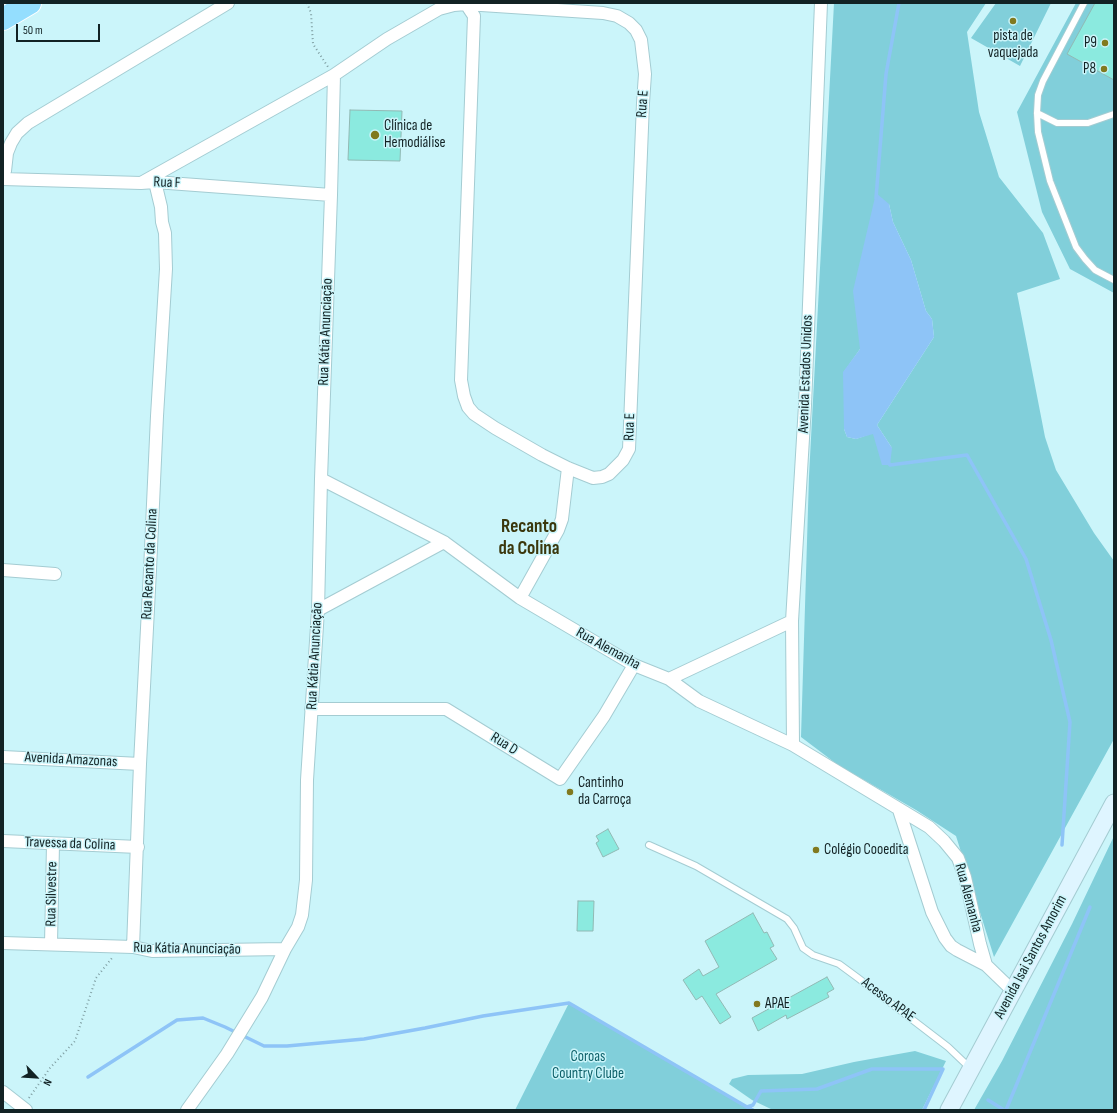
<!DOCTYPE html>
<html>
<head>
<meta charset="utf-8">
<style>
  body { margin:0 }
  #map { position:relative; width:1117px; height:1113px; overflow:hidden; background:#cbf5fa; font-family:"Sofia Sans Condensed",sans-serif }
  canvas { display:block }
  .frame { position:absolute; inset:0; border:4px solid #122224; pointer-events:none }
  .north { position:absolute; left:16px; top:1057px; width:40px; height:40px; -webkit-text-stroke:3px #cbf5fa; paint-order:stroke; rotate:115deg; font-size:11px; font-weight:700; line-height:16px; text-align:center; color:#122224 }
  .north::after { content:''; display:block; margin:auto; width:14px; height:18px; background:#122224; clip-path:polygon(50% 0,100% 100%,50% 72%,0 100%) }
  .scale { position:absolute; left:16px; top:24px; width:84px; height:18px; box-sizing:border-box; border:2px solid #122224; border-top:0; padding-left:5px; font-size:12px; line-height:14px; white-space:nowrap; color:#122224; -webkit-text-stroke:3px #cbf5fa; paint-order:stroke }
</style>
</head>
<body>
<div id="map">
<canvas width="1117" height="1113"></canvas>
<div class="frame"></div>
<div class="north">N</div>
<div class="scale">50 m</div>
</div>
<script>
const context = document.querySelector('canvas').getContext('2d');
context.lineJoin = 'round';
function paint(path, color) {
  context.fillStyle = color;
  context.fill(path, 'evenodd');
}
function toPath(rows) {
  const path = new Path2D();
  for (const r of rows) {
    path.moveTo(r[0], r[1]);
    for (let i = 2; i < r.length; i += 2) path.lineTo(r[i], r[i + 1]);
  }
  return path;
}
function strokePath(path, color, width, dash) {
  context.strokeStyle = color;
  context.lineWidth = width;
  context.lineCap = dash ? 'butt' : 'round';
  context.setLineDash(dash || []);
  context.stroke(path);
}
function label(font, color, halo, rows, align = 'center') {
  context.font = font + ' "Sofia Sans Condensed",sans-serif';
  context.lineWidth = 3;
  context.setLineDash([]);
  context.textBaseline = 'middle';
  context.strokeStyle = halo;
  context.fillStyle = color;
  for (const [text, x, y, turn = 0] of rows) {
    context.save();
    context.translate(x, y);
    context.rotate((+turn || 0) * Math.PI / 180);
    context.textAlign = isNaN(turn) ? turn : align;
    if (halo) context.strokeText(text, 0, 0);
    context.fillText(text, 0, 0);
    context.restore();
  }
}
paint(toPath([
  [834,3,986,3,967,32,979,112,999,177,1043,233,1060,279,1017,293,1045,437,1056,470,1094,533,1114,561,1114,739,994,957,956,836,916,810,838,765,801,737,809,476],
  [889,204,893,222,911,260,926,311,932,319,934,337,877,425,892,448,873,433,856,439,847,437,844,429,844,372,860,349],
  [996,3,1051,3,1020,66,971,38],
  [1076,3,1114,3,1114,293,1070,269,1042,212,1017,112],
  [1114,836,1114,1110,974,1110,1002,1061,1008,1066,1002,1061,1072,924],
  [569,1003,747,1107,753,1110,515,1110],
  [915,1051,946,1061,922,1110,773,1110,752,1100,729,1084,732,1079,748,1075,802,1074,854,1062]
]), '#81cfda');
paint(toPath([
  [876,193,889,204,893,222,911,260,926,311,932,319,934,337,877,425,892,448,890,465,882,465,873,434,856,439,847,437,844,429,843,372,860,349,853,291]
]), '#8ec4f7');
strokePath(toPath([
  [876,198,886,74,899,3],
  [888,462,890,465,967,455,1026,559,1051,640,1070,722,1062,845],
  [88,1077,177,1020,203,1018,225,1027,264,1046,287,1046,364,1039,425,1028,483,1016,569,1003,747,1107,753,1105,761,1091,817,1089,872,1069,943,1069,924,1110],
  [988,1100,1004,1110],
  [747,1107,753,1110],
  [1006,1110,1090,907]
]), '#8ec4f7', 3.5);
const building = toPath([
  [1095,3,1114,3,1114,80,1067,54,1095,3],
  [350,110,402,111,400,161,348,160,350,110],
  [608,829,619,849,603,857,596,843,599,841,596,836,608,829],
  [578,901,594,901,593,931,577,931,578,901],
  [753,913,764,933,767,932,774,946,770,948,777,959,716,994,731,1017,720,1024,702,996,696,1000,683,980,699,969,703,976,719,967,705,941,753,913],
  [827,977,834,989,827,993,829,997,787,1019,786,1015,758,1031,752,1018,827,977]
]);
paint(building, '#8beadf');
strokePath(building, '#91b9b4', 1);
const lane = toPath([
  [1084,3,1043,81,1038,95,1037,113,1038,132,1050,181,1076,247,1085,259,1095,270,1114,280],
  [1037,113,1057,123,1088,123,1114,114],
  [649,845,696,866,787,919,794,928,803,948,813,955,839,964,858,978,948,1047,969,1067]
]);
const street = toPath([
  [3,172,5,171,7,153,11,143,17,133,28,123,228,3],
  [3,179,141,183,155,182,331,195],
  [141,183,334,75,387,39,439,9,454,5,466,4,603,13,617,16,629,23,636,30,641,40,645,74,643,103,629,449,623,460,609,474,602,477,593,478,568,468,542,455,495,428,474,414,468,407,464,396,461,380,474,16,466,4],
  [321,479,444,542,520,598,634,665,669,679,699,701,793,745,929,827,944,841,958,858,965,877,980,944,986,965],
  [3,570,55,574],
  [520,598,558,530,562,519,568,468],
  [318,610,444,542],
  [669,679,792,621],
  [311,709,446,709,560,779,604,716,634,665],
  [793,745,792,621,805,405,821,3],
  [3,757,140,764],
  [899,810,932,912,945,938,951,946,957,950,986,965,1013,991],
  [3,841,138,847],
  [3,943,133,947,152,951,285,949],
  [51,944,53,844],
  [133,947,140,764,150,570,157,416,166,269,165,233,162,222,161,207,155,182],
  [3,1092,26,1110],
  [187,1110,227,1054,262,997,285,949,298,927,302,915,306,880,307,780,318,610,321,479,331,195,334,75]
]);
const secondary = toPath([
  [949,1110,1114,803]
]);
const highway = toPath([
  [3,19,30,3]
]);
strokePath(lane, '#a4ccd2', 8);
strokePath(street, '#a4ccd2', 14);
strokePath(secondary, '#a4ccd2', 19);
strokePath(highway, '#fff', 24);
strokePath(toPath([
  [307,3,311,13,313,44,328,67],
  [29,1098,50,1068,75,1041,96,978,112,958]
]), '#7e9da1', 2, [1, 3]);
strokePath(lane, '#fff', 6);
strokePath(street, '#fff', 12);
strokePath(secondary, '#dff5ff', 17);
strokePath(highway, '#94defe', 22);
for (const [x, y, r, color] of [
  [1013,21,4,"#81791f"],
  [1105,43,4,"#81791f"],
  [1104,69,4,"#81791f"],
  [375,135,5,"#81791f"],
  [570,792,4,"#81791f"],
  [816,850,4,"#81791f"],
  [757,1004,4,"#81791f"]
]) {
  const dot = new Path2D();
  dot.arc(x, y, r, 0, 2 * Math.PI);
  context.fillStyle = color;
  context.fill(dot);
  strokePath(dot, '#cbf5fa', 1.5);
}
label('15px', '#122224', '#cbf5fa', [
  ["pista de",1013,36,"center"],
  ["vaquejada",1013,53,"center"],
  ["P9",1097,43,"right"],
  ["P8",1096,69,"right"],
  ["Clínica de",384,126],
  ["Hemodiálise",384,143],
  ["Cantinho",578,783],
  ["da Carroça",578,800],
  ["Colégio Cooedita",824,850],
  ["APAE",765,1004]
], 'left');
label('15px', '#122224', '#cbf5fa', [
  ["Rua E",643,104,-86],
  ["Rua F",167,183,2],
  ["Rua Kátia Anunciação",326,332,-88],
  ["Avenida Estados Unidos",806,374,-88],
  ["Rua E",630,427,-88],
  ["Rua Recanto da Colina",150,564,-87],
  ["Rua Alemanha",608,649,29],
  ["Rua Kátia Anunciação",315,656,-87],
  ["Rua D",504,744,32],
  ["Avenida Amazonas",71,760,3],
  ["Travessa da Colina",70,844,2],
  ["Rua Silvestre",52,894,-89],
  ["Rua Alemanha",968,898,75],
  ["Rua Kátia Anunciação",187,949,1],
  ["Avenida Isai Santos Amorim",1031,957,-62],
  ["Acesso APAE",888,1000,37]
]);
label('15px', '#0e616a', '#cbf5fa', [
  ["Coroas",588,1057],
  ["Country Clube",588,1074]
]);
label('bold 19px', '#3b370c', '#cbf5fa', [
  ["Recanto",529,527],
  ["da Colina",529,549]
]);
</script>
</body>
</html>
